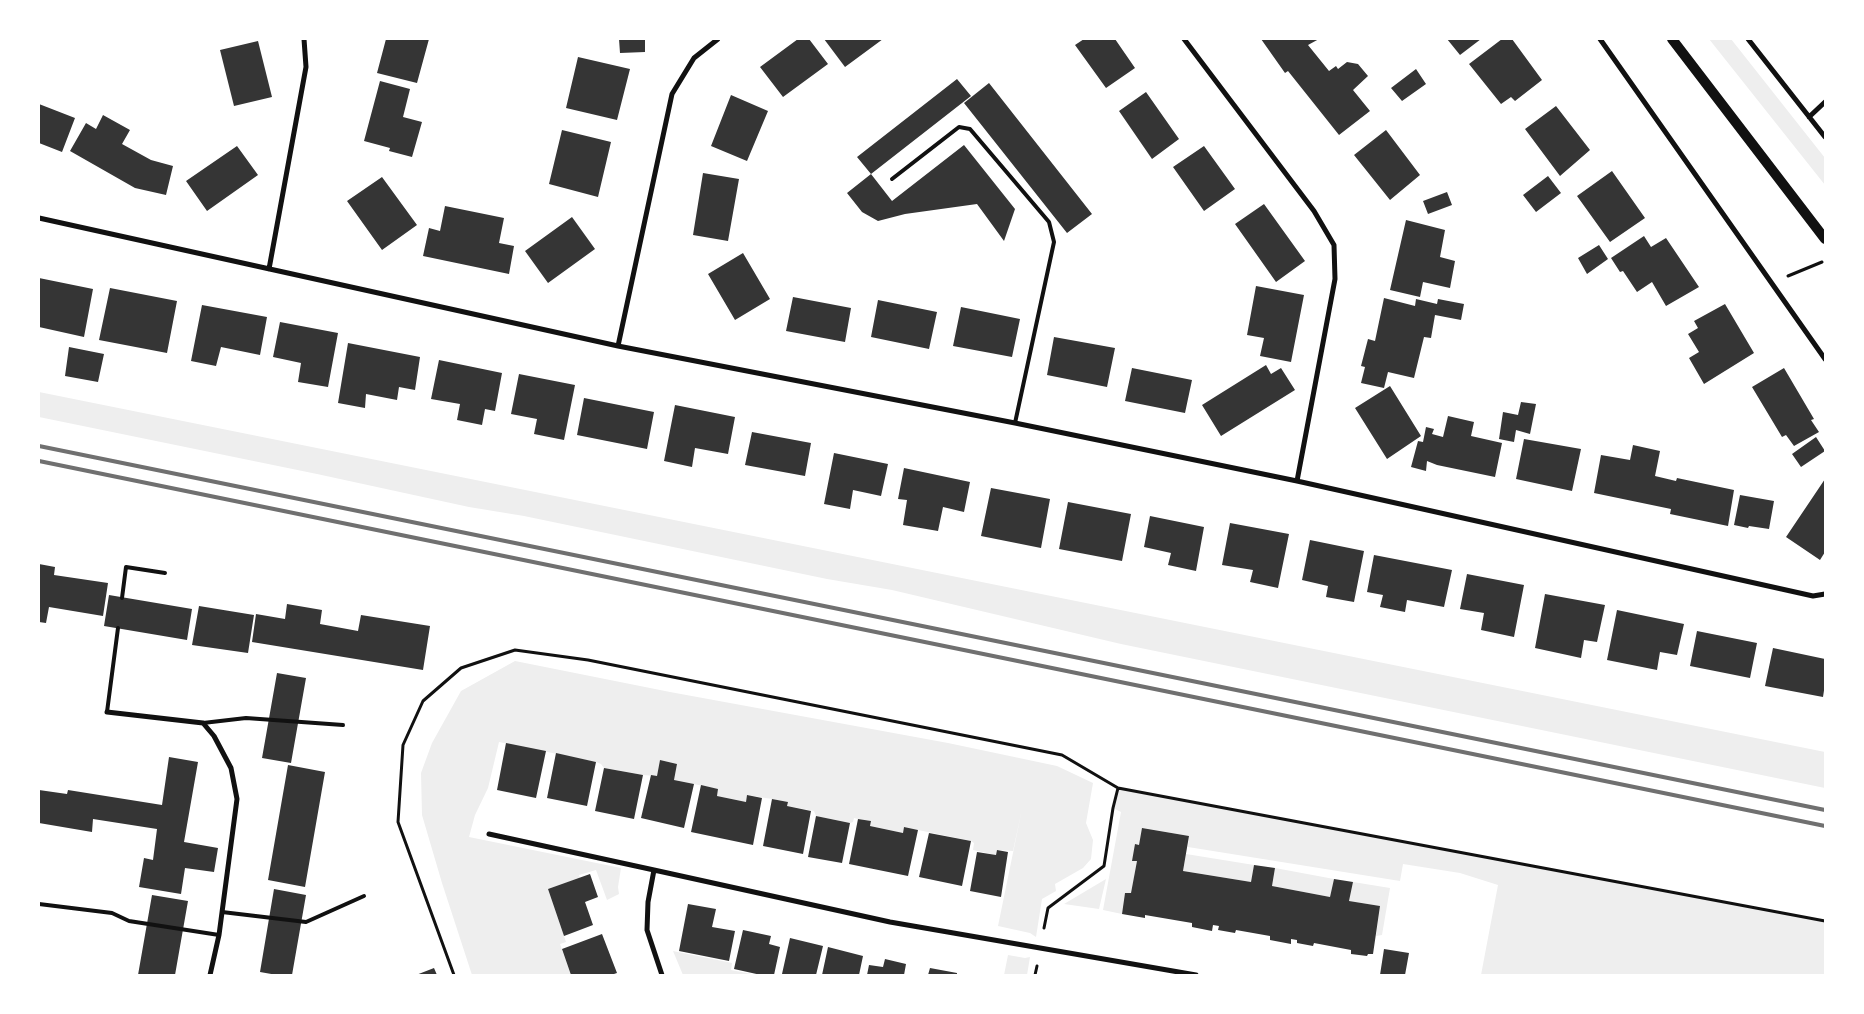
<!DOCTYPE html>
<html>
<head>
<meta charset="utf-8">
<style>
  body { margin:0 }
  #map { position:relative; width:1864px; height:1014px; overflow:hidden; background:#fff; font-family:"Varela Round",sans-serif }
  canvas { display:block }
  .frame { position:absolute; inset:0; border:40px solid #fff; pointer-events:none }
</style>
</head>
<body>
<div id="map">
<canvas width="1864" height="1014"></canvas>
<div class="frame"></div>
</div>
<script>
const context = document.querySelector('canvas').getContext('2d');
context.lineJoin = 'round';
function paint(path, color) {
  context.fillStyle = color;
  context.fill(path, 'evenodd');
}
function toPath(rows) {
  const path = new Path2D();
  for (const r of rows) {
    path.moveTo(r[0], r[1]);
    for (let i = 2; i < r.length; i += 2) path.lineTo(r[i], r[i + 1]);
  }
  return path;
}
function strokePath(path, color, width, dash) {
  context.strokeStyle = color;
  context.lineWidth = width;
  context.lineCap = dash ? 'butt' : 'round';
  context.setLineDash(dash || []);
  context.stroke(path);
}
paint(toPath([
  [1709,39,1731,39,1825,158,1825,185],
  [39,392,1825,752,1825,788,1121,644,892,590,827,579,524,516,469,507,317,474,39,417],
  [515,661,670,692,948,743,1057,766,1093,783,1086,823,1093,840,1091,859,1083,868,1055,884,1056,891,1042,899,1036,937,1030,933,998,926,1022,809,1013,851,997,850,996,855,973,850,974,843,971,841,923,831,904,827,903,833,870,826,871,821,858,819,854,818,853,822,850,823,816,816,814,811,787,806,788,802,772,799,747,795,746,802,717,796,718,789,674,780,677,764,660,760,657,776,643,775,604,768,601,764,596,762,499,742,488,788,475,815,469,837,621,868,618,887,619,894,607,900,596,870,579,875,580,878,548,889,564,936,566,942,560,944,571,975,472,975,442,883,422,815,421,773,432,743,461,691],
  [1118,788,1825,921,1825,975,1481,975,1498,885,1460,873,1403,864,1400,881,1188,847,1189,836,1143,828,1139,845,1133,861,1137,861,1131,893,1125,893,1122,914,1103,910,1121,812,1113,808],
  [1186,854,1254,865,1251,882,1183,871],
  [1275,868,1334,879,1330,897,1272,886],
  [1106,879,1099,909,1064,904],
  [1353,882,1390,888,1382,935,1376,936,1380,906,1349,901],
  [673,951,732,963,731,970,757,975,683,975],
  [1008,955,1025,958,1030,957,1027,975,1004,975]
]), '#eee');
paint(toPath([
  [386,39,429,39,417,83,377,73],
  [619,39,645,39,645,52,620,53],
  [798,39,809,39,828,64,783,97,760,67],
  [824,39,883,39,845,67],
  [1084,39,1115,39,1135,68,1106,88,1075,45],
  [1261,39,1319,39,1308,45,1329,71,1336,66,1338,69,1347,62,1358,64,1368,76,1353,90,1370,111,1339,135,1288,71,1285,73],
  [1447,39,1481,39,1460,55],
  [1502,39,1512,39,1542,80,1515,101,1511,97,1501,104,1469,64],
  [258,41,272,97,234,106,220,50],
  [578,57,630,69,617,120,566,108],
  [1416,69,1426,84,1402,101,1391,88],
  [957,79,971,96,871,174,857,157],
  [380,81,410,89,403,117,422,122,412,157,389,151,390,148,364,141],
  [989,83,1092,214,1067,233,964,103],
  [1146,92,1179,139,1152,159,1119,111],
  [731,95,768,111,747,161,711,146],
  [39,104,75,118,62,152,39,143],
  [1556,106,1590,150,1560,176,1525,129],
  [103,115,130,130,122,144,151,160,173,166,166,195,135,188,70,151,86,123,96,129],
  [562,130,611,142,598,197,549,184],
  [1386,130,1420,175,1390,200,1354,155],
  [964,145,1015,209,1004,241,977,204,905,214,878,221,862,212,847,193,871,174,892,201],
  [237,146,258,175,207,211,186,181],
  [1204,146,1235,189,1204,211,1173,167],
  [1612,171,1645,218,1610,242,1577,196],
  [703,173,739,179,728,241,693,235],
  [1548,176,1561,193,1536,212,1523,195],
  [382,177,417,225,382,250,347,201],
  [1447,192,1452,205,1428,214,1423,201],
  [1264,204,1305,261,1276,282,1235,224],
  [445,206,504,218,499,243,514,246,509,274,423,256,429,228,440,231],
  [572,217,595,249,548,283,525,251],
  [1406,220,1445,230,1440,257,1455,261,1450,288,1423,282,1420,297,1390,290],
  [1644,236,1651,247,1666,238,1699,287,1666,306,1652,282,1637,292,1623,271,1620,272,1611,258],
  [1599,245,1608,259,1587,274,1578,258],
  [743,253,770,299,735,320,708,274],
  [39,278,93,289,84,337,39,327],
  [1256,286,1304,295,1291,362,1260,356,1264,338,1247,335],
  [110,288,177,301,167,353,99,340],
  [793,297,851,308,845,342,786,331],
  [1384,298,1415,306,1416,299,1437,304,1438,299,1464,304,1461,320,1435,315,1431,338,1424,337,1414,378,1388,372,1384,388,1361,383,1365,367,1361,366,1368,339,1375,341],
  [878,300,937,312,929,349,871,337],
  [1725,304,1754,353,1704,384,1689,358,1699,352,1688,334,1698,328,1694,321],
  [202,305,267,317,260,355,221,347,216,366,191,361],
  [961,307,1020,319,1012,357,953,346],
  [280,322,338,333,328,387,298,382,301,363,273,357],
  [1054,337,1115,348,1107,387,1047,375],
  [348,343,420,357,415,390,399,387,397,400,366,394,365,408,338,403],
  [69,347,104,354,98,382,65,376],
  [439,360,502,373,495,411,485,409,482,425,457,420,460,404,431,399],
  [1266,365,1271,374,1281,368,1295,390,1221,436,1202,405],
  [1132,368,1192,380,1185,413,1125,401],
  [1784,368,1814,419,1811,420,1819,432,1794,446,1786,435,1782,437,1752,387],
  [519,374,575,385,564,440,534,434,537,419,511,414],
  [1390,386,1421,436,1387,459,1355,408],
  [584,398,654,412,647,449,577,435],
  [1521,402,1536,404,1530,434,1516,430,1514,442,1499,439,1503,412,1518,415],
  [675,405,735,417,728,454,695,448,692,467,664,461],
  [1448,416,1474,422,1471,436,1502,443,1495,477,1437,465,1427,461,1426,471,1411,467,1418,441,1423,442,1426,427,1434,429,1432,434,1443,437],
  [752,432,811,443,805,476,745,465],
  [1816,437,1825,451,1801,467,1792,454],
  [1524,439,1581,449,1572,491,1516,479],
  [1633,445,1660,451,1655,476,1676,481,1677,478,1734,490,1728,526,1670,514,1671,509,1594,493,1601,455,1630,460],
  [834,453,888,464,881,496,853,490,850,509,824,504],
  [904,468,970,482,964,512,943,507,938,531,903,525,907,500,898,499],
  [1825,479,1825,552,1820,560,1786,537],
  [991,488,1050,499,1041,548,981,536],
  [1740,495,1774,501,1769,529,1749,526,1748,528,1734,525],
  [1068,502,1131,514,1122,561,1059,549],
  [1150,516,1204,527,1196,571,1168,565,1171,553,1144,547],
  [1230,523,1289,534,1278,588,1250,582,1253,570,1222,565],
  [1310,540,1364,551,1354,602,1326,597,1328,586,1302,580],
  [1374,555,1452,570,1444,607,1407,600,1405,612,1380,607,1383,595,1367,592],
  [39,564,55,567,54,575,108,583,103,616,49,607,46,623,39,622],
  [1467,574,1524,585,1514,637,1481,630,1484,613,1460,609],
  [1545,594,1605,605,1597,642,1584,640,1581,658,1535,648],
  [109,595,192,609,187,640,104,626],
  [287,604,322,610,320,624,358,631,361,615,430,626,423,670,252,642,256,614,285,619],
  [199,606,254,615,248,653,192,645],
  [1617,610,1684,624,1677,655,1660,652,1657,670,1607,660],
  [1697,631,1757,643,1750,678,1690,666],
  [1773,648,1825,659,1825,684,1823,697,1765,686],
  [277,673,306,678,291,763,262,758],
  [506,743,546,751,536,798,497,790],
  [556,753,596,762,587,806,547,798],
  [169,757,198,762,184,842,218,848,214,872,185,868,181,894,139,887,144,858,153,860,157,829,93,819,92,832,39,823,39,790,67,794,68,790,162,805],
  [660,760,677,764,674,780,694,784,684,828,641,818,651,775,657,776],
  [288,765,325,772,305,887,268,880],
  [604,768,643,775,634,819,595,811],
  [701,785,718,789,717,796,746,802,747,795,762,798,753,845,691,832],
  [772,799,788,802,787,806,811,811,803,854,763,846],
  [816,816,850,823,842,863,808,857],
  [858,819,871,821,870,826,903,833,904,827,918,830,908,876,849,864],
  [1142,828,1189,836,1183,871,1251,882,1254,865,1275,868,1272,886,1330,897,1334,879,1353,882,1349,901,1380,906,1373,954,1368,954,1367,956,1351,954,1351,950,1314,943,1313,946,1297,943,1297,940,1291,939,1291,944,1270,940,1270,936,1236,930,1235,933,1218,930,1219,926,1213,925,1212,931,1192,927,1192,923,1145,915,1145,918,1122,914,1125,893,1131,893,1137,861,1132,861,1135,844,1139,845],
  [929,833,971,841,962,886,919,877],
  [997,850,1008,852,1001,897,970,891,977,852,996,855],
  [590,874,598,897,585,902,593,925,564,936,548,889],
  [274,889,306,895,292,975,277,975,260,972],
  [152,895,188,901,175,975,138,975],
  [688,904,716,909,712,927,735,931,729,961,679,951],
  [743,930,771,936,769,944,780,947,774,975,761,975,734,969],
  [602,934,617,973,611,975,571,975,562,949],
  [790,938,823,946,816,975,789,975,782,974],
  [828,947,863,956,859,975,822,975],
  [1384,949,1409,953,1405,975,1380,975],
  [885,959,906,964,904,975,867,975,869,965,883,967],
  [434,968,437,975,416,975],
  [930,968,957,973,957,975,928,975]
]), '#353535');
strokePath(toPath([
  [1788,276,1822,262],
  [1044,928,1048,908,1104,866,1113,808,1118,788,1825,921],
  [454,975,398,822,403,745,423,701,461,668,515,650,588,660,1062,755,1118,788],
  [1035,975,1037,966]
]), '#111', 3);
strokePath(toPath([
  [892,179,959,127,970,129,1049,222,1054,242,1015,423],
  [122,598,126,567,165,573],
  [107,712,118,628],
  [203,723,246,718,343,725],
  [39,904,112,913,129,921,219,935],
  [222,912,306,922,364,896]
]), '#111', 4);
strokePath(toPath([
  [1184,39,1314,211,1334,245,1335,279,1297,481],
  [1600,39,1825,359],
  [1748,39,1825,137],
  [1809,117,1825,102],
  [39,218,618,346,1015,423,1297,481,1813,596,1825,594],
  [269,269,306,67,304,39],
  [618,346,672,94,694,58,718,39],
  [107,712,203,723,214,736,231,768,237,799,219,935,210,975],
  [489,834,654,870],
  [662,975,647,930,648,902,654,870,890,922,1196,975]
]), '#111', 5);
strokePath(toPath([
  [1672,39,1825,239]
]), '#111', 10);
strokePath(toPath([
  [39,446,1825,810],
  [39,461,1825,826]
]), '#707070', 4);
</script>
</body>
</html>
